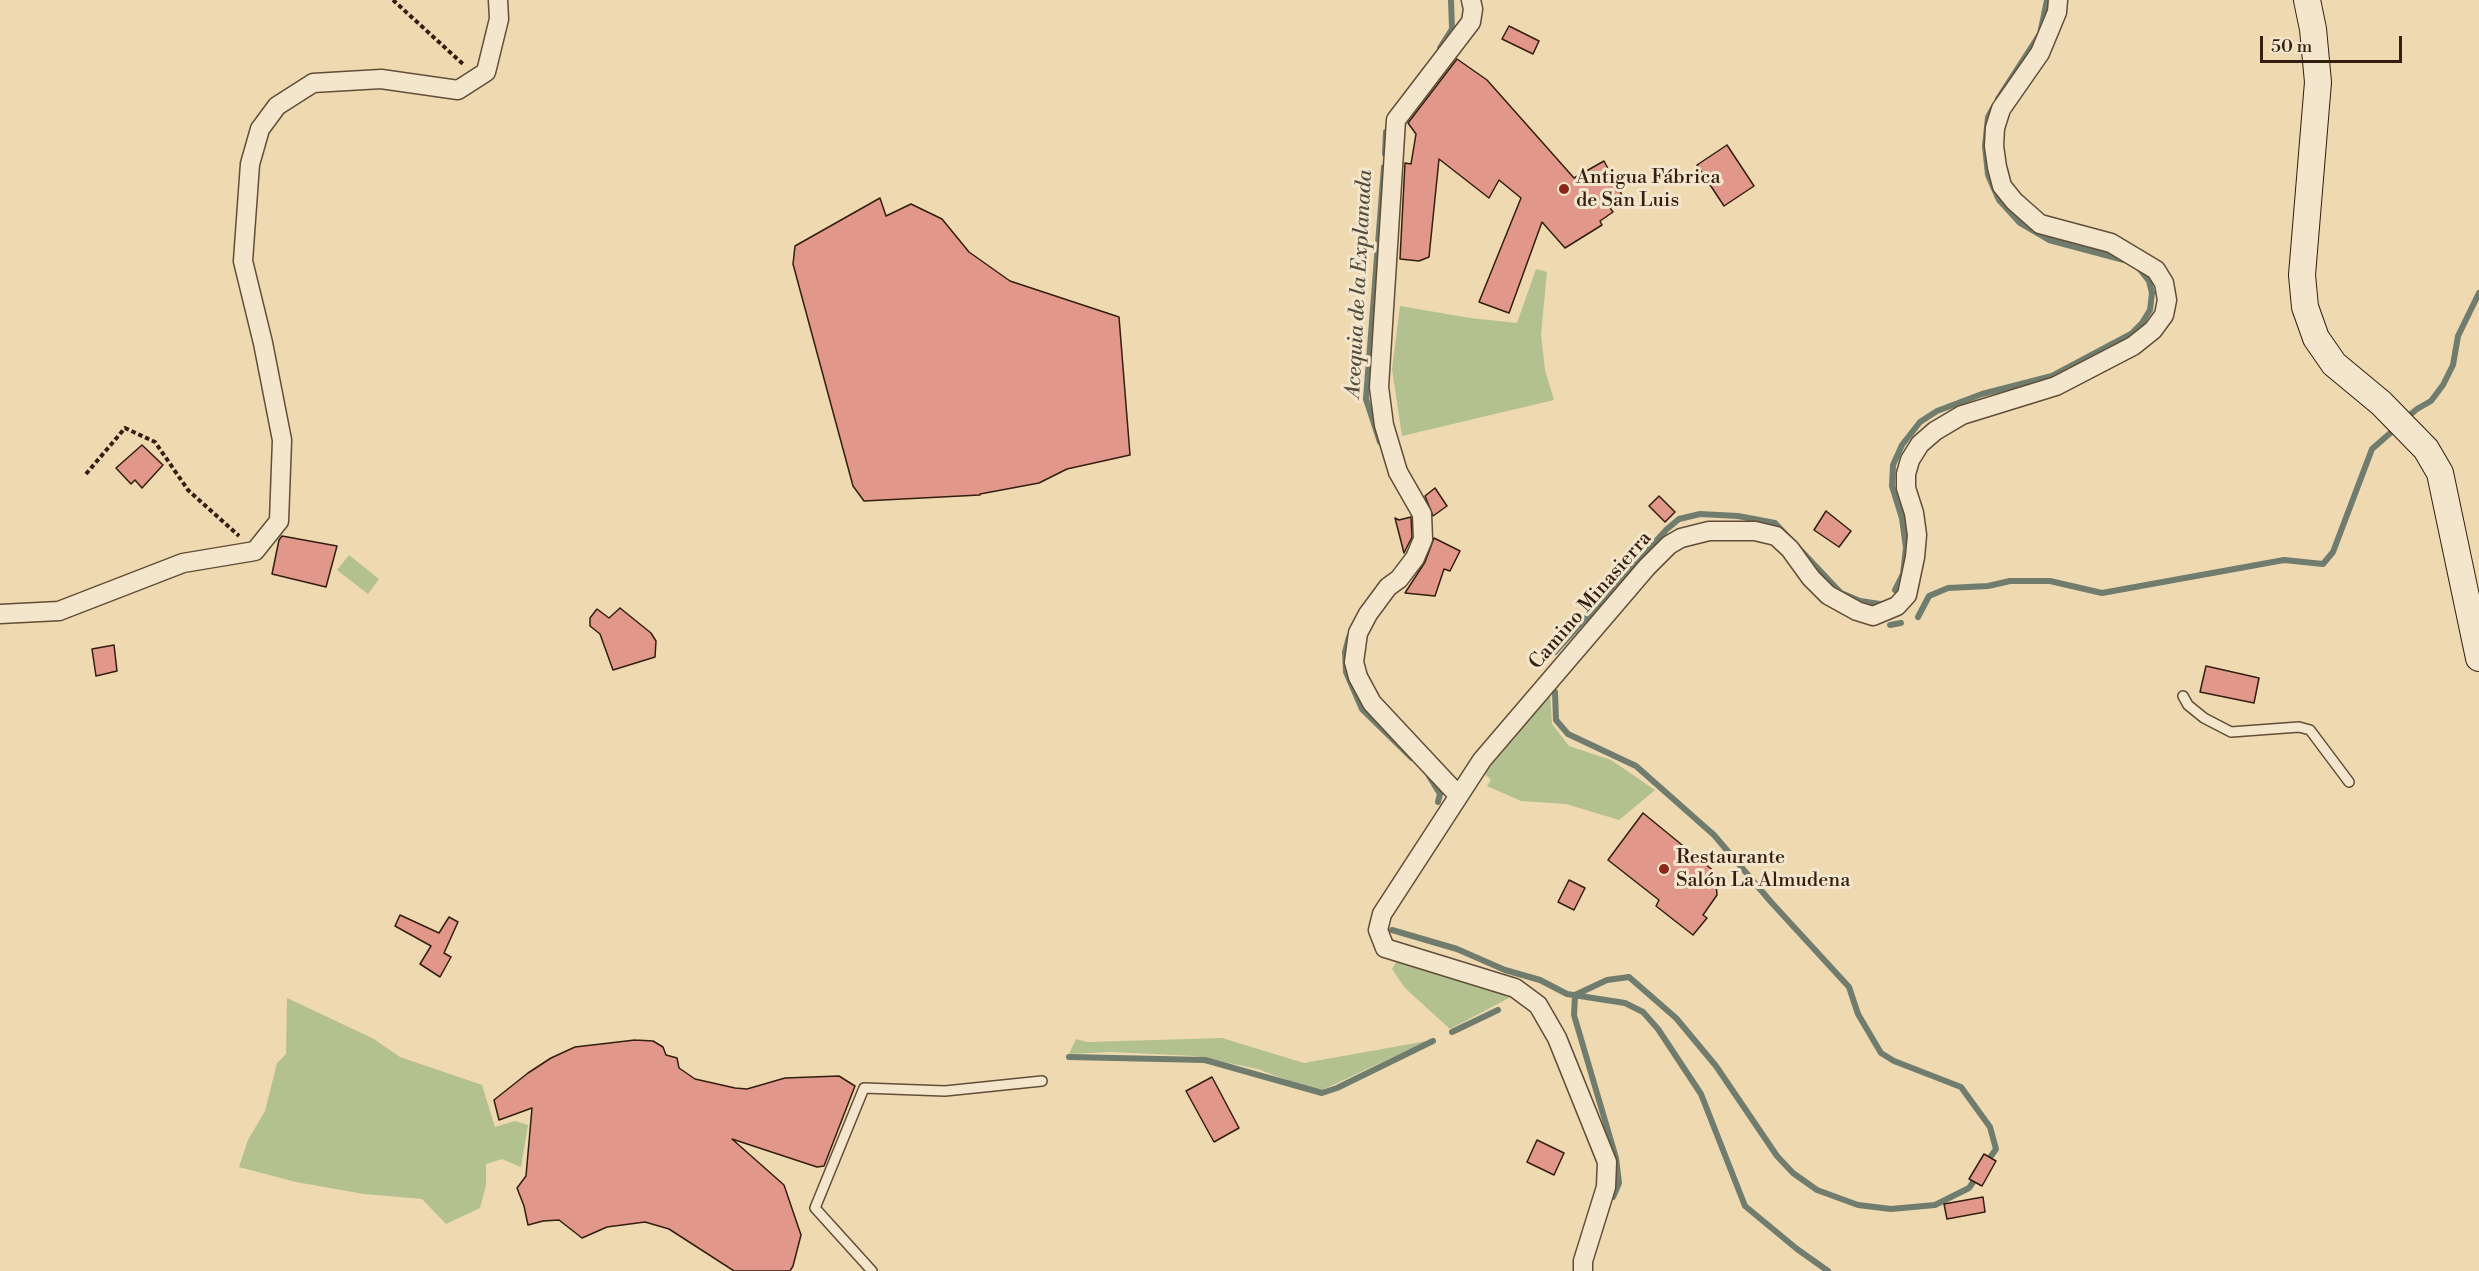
<!DOCTYPE html>
<html>
<head>
<meta charset="utf-8">
<style>
  body { margin:0 }
  #map { position:relative; width:2479px; height:1271px; overflow:hidden; background:#eed9b0; font-family:"Libre Bodoni",serif }
  canvas { display:block }
  .scale { position:absolute; left:2260px; top:36px; width:142px; height:27px; box-sizing:border-box; border:3px solid #331e0f; border-top:0; padding-left:8px; font-size:18px; line-height:21px; white-space:nowrap; color:#331e0f; -webkit-text-stroke:4px #f4e6cc; paint-order:stroke }
</style>
</head>
<body>
<div id="map">
<canvas width="2479" height="1271"></canvas>
<div class="scale">50 m</div>
</div>
<script>
const context = document.querySelector('canvas').getContext('2d');
context.lineJoin = 'round';
function paint(path, color) {
  context.fillStyle = color;
  context.fill(path, 'evenodd');
}
function toPath(rows) {
  const path = new Path2D();
  for (const r of rows) {
    path.moveTo(r[0], r[1]);
    for (let i = 2; i < r.length; i += 2) path.lineTo(r[i], r[i + 1]);
  }
  return path;
}
function strokePath(path, color, width, dash) {
  context.strokeStyle = color;
  context.lineWidth = width;
  context.lineCap = dash ? 'butt' : 'round';
  context.setLineDash(dash || []);
  context.stroke(path);
}
function label(font, color, halo, rows, align = 'center') {
  context.font = font + ' "Libre Bodoni",serif';
  context.lineWidth = 6;
  context.setLineDash([]);
  context.textBaseline = 'middle';
  context.strokeStyle = halo;
  context.fillStyle = color;
  for (const [text, x, y, turn = 0] of rows) {
    context.save();
    context.translate(x, y);
    context.rotate((+turn || 0) * Math.PI / 180);
    context.textAlign = isNaN(turn) ? turn : align;
    if (halo) context.strokeText(text, 0, 0);
    context.fillText(text, 0, 0);
    context.restore();
  }
}
paint(toPath([
  [1536,269,1547,272,1541,334,1545,370,1554,400,1402,436,1392,369,1400,306,1470,318,1517,323],
  [349,555,379,579,368,594,337,570],
  [1550,692,1552,724,1569,746,1611,760,1655,790,1619,820,1566,804,1521,801,1487,786,1491,780,1484,773],
  [1396,962,1409,962,1488,986,1511,997,1450,1029,1405,988,1392,969],
  [287,998,374,1039,400,1057,482,1085,495,1127,515,1121,528,1125,521,1167,502,1159,486,1164,486,1185,480,1208,446,1224,422,1199,364,1194,296,1182,239,1167,248,1140,265,1111,277,1063,286,1054],
  [1222,1038,1304,1063,1427,1041,1322,1090,1297,1084,1258,1069,1195,1056,1111,1052,1069,1054,1076,1039,1087,1042]
]), '#b3c090');
strokePath(toPath([
  [1440,48,1452,29,1451,0],
  [1998,99,2040,34,2047,0],
  [1993,108,1988,117,1985,146,1988,175,1999,200,2020,223,2049,240,2124,260],
  [1385,154,1386,132],
  [2405,419,2417,409,2431,401,2443,385,2453,365,2458,336,2479,293],
  [1380,442,1366,399,1384,167],
  [1895,590,1903,574,1906,548,1902,518,1892,486,1893,465,1902,445,1920,422,1937,411,1982,394,2052,376,2131,334,2142,323,2150,310,2152,293,2149,281,2138,267],
  [1918,617,1929,596,1948,588,1988,586,2010,581,2050,581,2102,593,2284,560,2323,564,2333,552,2372,449,2396,428],
  [1890,625,1901,623],
  [1349,637,1345,652,1346,672,1362,709,1412,758],
  [1555,652,1667,529,1679,519,1700,514,1738,516,1775,523,1841,593,1860,601,1880,604],
  [1555,692,1556,720,1568,734,1636,766,1714,835,1771,902,1849,987,1858,1014,1881,1053,1894,1061,1961,1087,1990,1127,1996,1149,1987,1162],
  [1429,776,1440,794,1438,802],
  [1392,930,1457,949,1505,970,1540,980,1567,994,1625,1003,1643,1012,1658,1029,1701,1094,1745,1206,1797,1249,1828,1271],
  [1452,1032,1498,1010],
  [1069,1057,1205,1060,1322,1093,1337,1088,1433,1041],
  [1613,1197,1619,1183,1616,1158,1574,1015,1575,995,1607,980,1629,977,1676,1018,1716,1066,1777,1156,1793,1173,1817,1190,1858,1205,1891,1209,1935,1205,1969,1188,1978,1175]
]), '#707c6e', 6);
const building = toPath([
  [1509,26,1539,41,1533,54,1502,39,1509,26],
  [1457,59,1487,80,1574,178,1604,161,1623,197,1610,208,1613,212,1600,221,1602,225,1565,248,1542,222,1509,313,1479,302,1521,198,1499,180,1489,198,1439,159,1429,257,1419,261,1400,259,1405,163,1411,164,1416,134,1408,123,1457,59],
  [1727,145,1754,186,1724,206,1697,165,1727,145],
  [880,198,886,216,911,204,942,219,969,252,1010,281,1119,317,1130,455,1067,469,1039,483,980,494,980,495,864,501,853,486,793,264,795,246,880,198],
  [142,445,163,465,142,488,135,480,131,484,116,468,142,445],
  [1435,488,1447,506,1433,516,1425,496,1435,488],
  [1659,496,1675,512,1665,522,1649,506,1659,496],
  [1826,511,1851,531,1839,547,1814,530,1826,511],
  [1411,517,1412,537,1404,553,1395,518,1399,520,1411,517],
  [282,536,337,546,326,587,272,574,279,540,282,536],
  [1434,538,1460,551,1450,571,1444,569,1435,596,1405,593,1425,562,1434,538],
  [620,608,651,633,656,641,655,657,613,670,600,634,590,626,590,618,597,609,609,618,620,608],
  [114,645,117,671,96,676,92,649,114,645],
  [2206,666,2259,678,2254,703,2200,692,2206,666],
  [1643,813,1715,872,1717,895,1703,915,1707,918,1693,935,1656,906,1659,900,1608,860,1643,813],
  [1569,880,1585,888,1574,910,1558,902,1569,880],
  [400,915,439,933,449,917,458,922,444,953,451,957,440,977,420,964,431,946,395,926,400,915],
  [635,1040,653,1041,663,1047,666,1055,677,1058,679,1068,695,1079,735,1088,747,1089,785,1078,839,1076,855,1086,824,1166,817,1167,732,1139,784,1185,801,1235,793,1266,790,1271,734,1271,669,1229,645,1222,607,1227,582,1238,559,1220,543,1221,528,1225,524,1206,517,1188,526,1176,532,1108,499,1120,494,1100,528,1073,551,1058,575,1047,635,1040],
  [1212,1077,1239,1128,1214,1142,1186,1091,1212,1077],
  [1537,1140,1564,1153,1554,1175,1527,1162,1537,1140],
  [1984,1154,1996,1161,1982,1186,1969,1179,1984,1154],
  [1983,1197,1985,1212,1947,1219,1944,1204,1983,1197]
]);
paint(building, '#e1988a');
strokePath(building, '#331e0f', 1.5);
const service = toPath([
  [2183,696,2188,705,2204,718,2231,732,2299,727,2310,730,2349,782],
  [872,1271,815,1208,864,1088,945,1091,1042,1081]
]);
const minor = toPath([
  [0,614,59,611,183,563,255,551,279,521,282,440,263,343,243,261,250,164,260,129,277,106,313,83,381,79,458,90,486,72,499,19,498,0],
  [1458,795,1372,703,1358,677,1354,662,1358,633,1368,614,1388,587,1399,579,1415,558,1423,539,1422,514,1398,472,1384,425,1379,387,1396,120,1471,22,1473,9,1471,0],
  [1583,1271,1583,1261,1606,1187,1607,1162,1557,1038,1538,1005,1515,988,1385,948,1378,930,1382,914,1482,760,1647,567,1669,545,1681,538,1709,531,1755,531,1776,536,1790,549,1811,578,1828,595,1857,611,1873,616,1897,606,1907,595,1915,557,1917,535,1914,513,1906,488,1906,474,1910,460,1920,444,1935,431,1962,415,2056,386,2133,346,2153,330,2164,315,2167,300,2164,283,2156,270,2111,243,2040,224,2014,201,2002,186,1997,167,1994,146,1995,128,2001,109,2040,53,2057,12,2058,0]
]);
const secondary = toPath([
  [2307,0,2313,29,2318,82,2302,275,2305,307,2316,338,2334,364,2381,403,2426,449,2440,473,2479,658]
]);
strokePath(service, '#624d37', 12);
strokePath(minor, '#624d37', 21);
strokePath(secondary, '#331e0f', 28);
strokePath(toPath([
  [393,0,464,65],
  [86,474,125,428,155,442,188,490,239,536]
]), '#331e0f', 4, [4.5, 3]);
strokePath(service, '#f4e6cc', 9);
strokePath(minor, '#f4e6cc', 18);
strokePath(secondary, '#f4e6cc', 26);
for (const [x, y, r, color] of [
  [1564,189,6,"#8f2418"],
  [1664,869,6,"#8f2418"]
]) {
  const dot = new Path2D();
  dot.arc(x, y, r, 0, 2 * Math.PI);
  context.fillStyle = color;
  context.fill(dot);
  strokePath(dot, '#f4e6cc', 2);
}
label('20px', '#331e0f', '#f4e6cc', [
  ["Antigua Fábrica",1576,178],
  ["de San Luis",1576,201],
  ["Restaurante",1676,858],
  ["Salón La Almudena",1676,881]
], 'left');
label('20px', '#331e0f', '#f4e6cc', [
  ["Camino Minasierra",1591,601,-49]
]);
label('italic 21px', '#524d3f', '#f4e6cc', [
  ["Acequia de la Explanada",1360,284,-87]
]);
</script>
</body>
</html>
